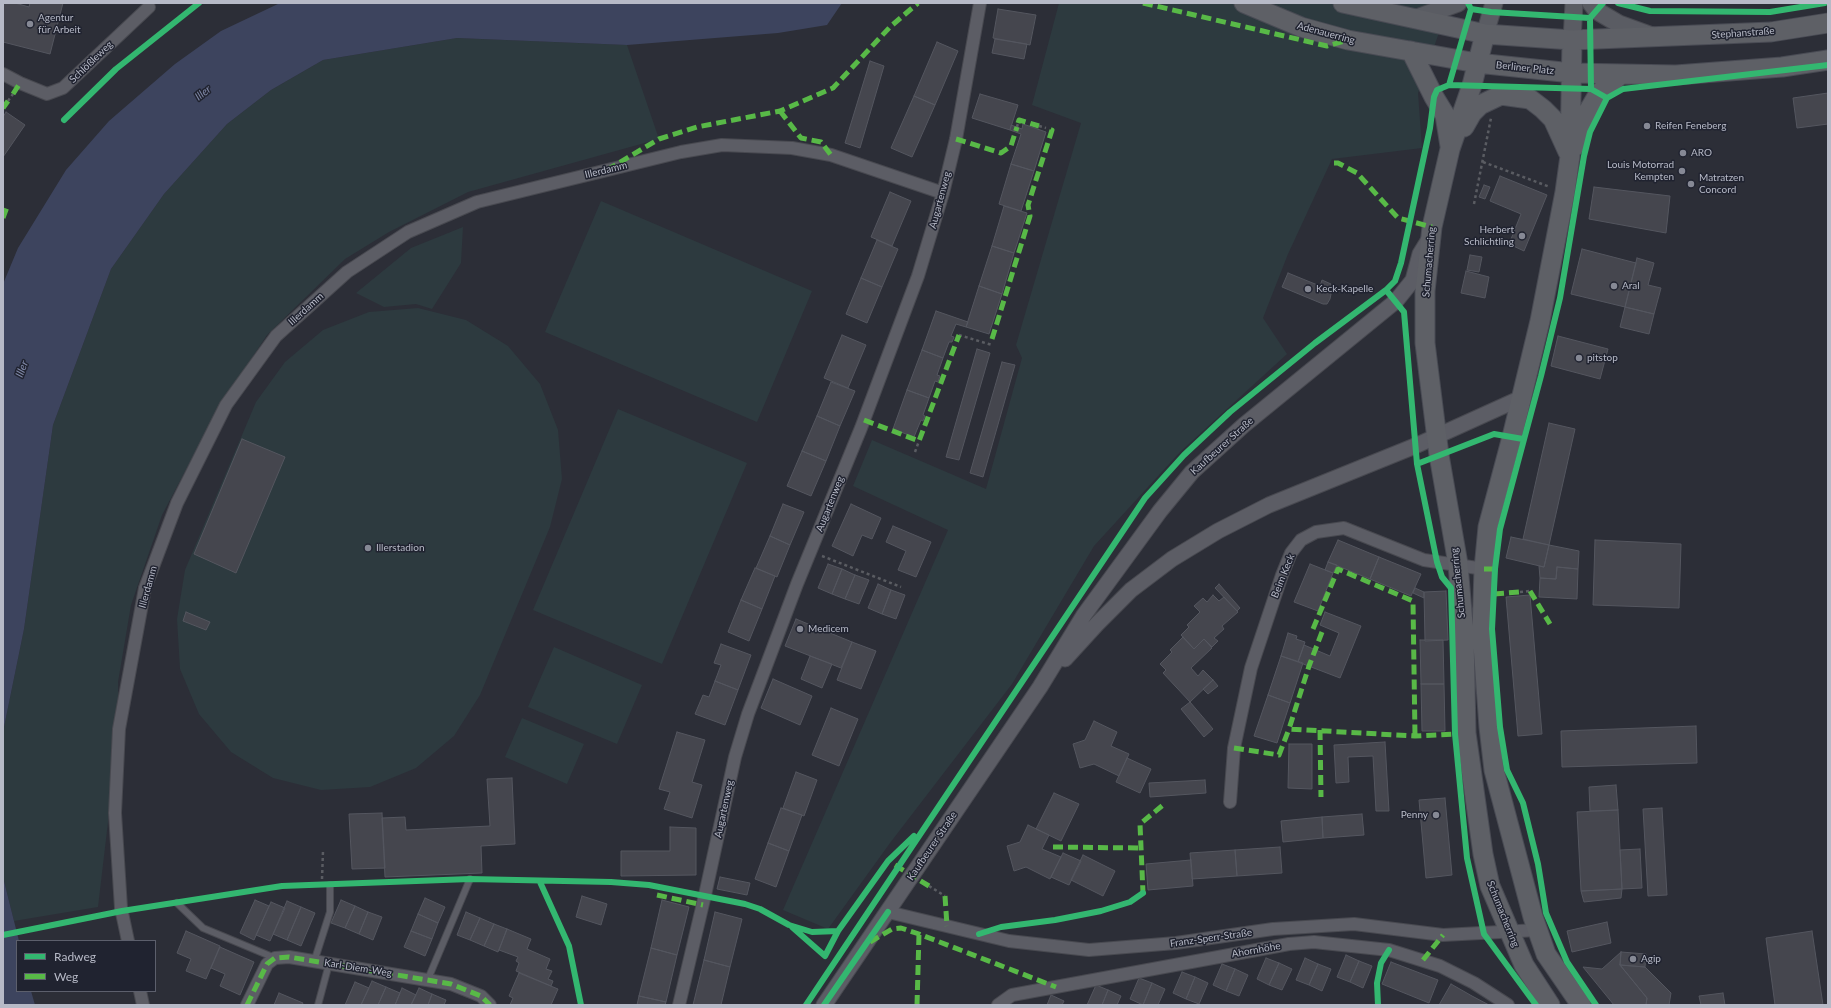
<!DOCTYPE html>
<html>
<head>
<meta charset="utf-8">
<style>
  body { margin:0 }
  #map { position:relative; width:1831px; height:1008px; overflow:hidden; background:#2c2e37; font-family:Lato,sans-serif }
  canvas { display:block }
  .frame { position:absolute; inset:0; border:4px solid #b7bac7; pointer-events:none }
  .legend { position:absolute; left:16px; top:940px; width:140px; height:52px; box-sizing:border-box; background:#202330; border:1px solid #5c5f6c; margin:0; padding:5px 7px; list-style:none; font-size:12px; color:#b7bac7 }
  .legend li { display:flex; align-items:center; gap:8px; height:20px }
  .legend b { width:20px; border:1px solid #5c5f6c }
</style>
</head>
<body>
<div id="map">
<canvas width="1831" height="1008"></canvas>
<div class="frame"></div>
<ul class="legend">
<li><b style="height:5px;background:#33b770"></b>Radweg</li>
<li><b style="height:5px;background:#58b947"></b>Weg</li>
</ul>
</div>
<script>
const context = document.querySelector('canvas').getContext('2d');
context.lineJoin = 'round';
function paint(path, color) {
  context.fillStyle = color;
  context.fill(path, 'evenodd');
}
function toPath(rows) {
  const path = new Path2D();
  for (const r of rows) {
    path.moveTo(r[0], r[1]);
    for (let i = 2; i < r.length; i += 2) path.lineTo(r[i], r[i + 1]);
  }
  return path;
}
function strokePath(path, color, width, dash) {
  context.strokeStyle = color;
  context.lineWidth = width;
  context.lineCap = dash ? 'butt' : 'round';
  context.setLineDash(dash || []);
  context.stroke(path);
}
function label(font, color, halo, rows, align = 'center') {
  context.font = font + ' Lato,sans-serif';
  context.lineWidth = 3;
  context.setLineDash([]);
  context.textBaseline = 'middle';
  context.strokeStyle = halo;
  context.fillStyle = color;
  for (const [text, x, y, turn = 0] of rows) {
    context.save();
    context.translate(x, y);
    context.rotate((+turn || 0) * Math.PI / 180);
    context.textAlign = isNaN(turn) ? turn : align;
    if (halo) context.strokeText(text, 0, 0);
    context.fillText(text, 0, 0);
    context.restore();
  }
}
paint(toPath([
  [1059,3,1451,3,1443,21,1418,93,1422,148,1332,159,1288,254,1263,318,1287,354,1180,452,1094,546,1012,684,890,843,828,929,783,910,948,530,853,486,872,440,986,489,1022,358,1016,345,1081,123,1032,105],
  [457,38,627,45,659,139,468,192,389,232,345,259,267,335,217,411,162,515,131,605,118,682,119,729,98,907,14,921,3,877,3,732,24,629,53,425,111,269,164,194,227,124,271,90,323,60],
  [601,201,812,291,757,422,545,332],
  [463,227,461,263,432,309,416,304,384,307,356,293,411,248],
  [418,308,466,320,508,346,540,384,558,430,562,479,550,527,480,695,454,736,416,768,370,787,321,790,273,778,231,752,199,714,180,669,177,619,185,570,256,402,285,362,323,330,369,312],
  [618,409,747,463,662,664,533,610],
  [554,647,642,685,617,744,528,707],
  [522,718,584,744,567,784,505,757]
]), '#2d3a3f');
paint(toPath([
  [280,3,842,3,827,25,778,33,627,45,457,38,323,60,271,90,227,124,164,194,111,269,53,425,24,629,3,732,3,284,18,248,66,170,109,121,175,64,221,31],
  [3,877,19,941,17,941,17,991,31,991,35,1005,3,1005]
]), '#3d445e');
const building = toPath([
  [3,3,15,3,29,7,30,3,63,3,50,54,3,42,3,3],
  [998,9,1036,15,1030,45,993,38,998,9],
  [995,39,1027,44,1024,59,992,53,995,39],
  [937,42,958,51,935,105,914,96,937,42],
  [870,61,884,66,860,148,845,143,870,61],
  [1828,93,1828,124,1797,128,1793,98,1828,93],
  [980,94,1018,105,1010,130,972,118,980,94],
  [914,96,935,105,912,157,891,148,914,96],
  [6,112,25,125,3,157,3,117,6,112],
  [1023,124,1046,132,1034,171,1011,164,1021,134,1010,130,1011,125,1022,129,1023,124],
  [1011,164,1034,171,1021,211,999,204,1011,164],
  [1500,176,1547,195,1524,251,1509,244,1521,214,1490,201,1500,176],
  [1484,185,1490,187,1485,199,1479,197,1484,185],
  [1594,187,1670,196,1666,233,1589,219,1594,187],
  [890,192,911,201,892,246,871,237,890,192],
  [1004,206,1027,213,1014,253,992,246,1004,206],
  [877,240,898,249,882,287,861,278,877,240],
  [992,246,1014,253,1002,294,979,286,992,246],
  [1582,249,1636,263,1625,307,1571,294,1582,249],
  [1470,255,1482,257,1479,272,1467,270,1470,255],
  [1637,258,1654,263,1648,285,1661,288,1654,314,1625,307,1637,258],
  [1466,271,1489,277,1485,298,1461,293,1466,271],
  [1288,273,1320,286,1322,280,1331,284,1329,291,1331,294,1330,299,1327,304,1323,304,1282,287,1288,273],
  [861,278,882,287,867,323,846,314,861,278],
  [979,286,1002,294,989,334,966,327,979,286],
  [1625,307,1654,314,1649,334,1620,327,1625,307],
  [936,311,968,322,966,327,956,324,951,336,954,337,952,342,949,342,943,358,922,350,936,311],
  [842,335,866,345,848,388,824,378,842,335],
  [1558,336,1608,349,1600,379,1551,366,1558,336],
  [977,349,990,353,959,460,946,457,977,349],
  [922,350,943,358,937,375,940,376,938,382,935,381,929,398,907,390,922,350],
  [1002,362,1015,365,983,477,970,473,1002,362],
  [831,382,855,391,840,426,817,416,831,382],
  [907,390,929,398,923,415,925,416,923,421,921,420,914,437,893,429,907,390],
  [817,416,840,426,826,461,802,451,817,416],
  [1549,423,1575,429,1549,545,1523,539,1549,423],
  [242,439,285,457,236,573,194,554,242,439],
  [802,451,826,461,811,496,787,486,802,451],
  [783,504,804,512,790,545,770,536,783,504],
  [851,504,881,518,872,539,862,535,853,556,832,546,851,504],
  [893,526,931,542,916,577,898,570,906,551,886,542,893,526],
  [770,536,790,545,777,577,756,568,770,536],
  [1511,537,1549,545,1544,567,1506,558,1511,537],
  [1338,540,1379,557,1370,579,1328,562,1338,540],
  [1595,540,1681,544,1679,608,1593,605,1595,540],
  [1549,545,1579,551,1578,569,1557,567,1556,579,1540,578,1539,566,1544,567,1549,545],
  [1379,557,1421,574,1411,596,1370,579,1379,557],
  [1328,562,1337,565,1333,573,1325,570,1328,562],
  [828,564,842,569,832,594,818,588,828,564],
  [1310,564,1333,573,1318,611,1294,602,1310,564],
  [1557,567,1578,569,1577,599,1539,597,1540,578,1556,579,1557,567],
  [755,568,775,576,762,609,741,600,755,568],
  [842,569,855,575,845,599,832,594,842,569],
  [855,575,869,580,859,604,845,599,855,575],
  [878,584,891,590,882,614,868,608,878,584],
  [1219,584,1240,608,1237,611,1215,588,1219,584],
  [1415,588,1424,592,1424,598,1413,593,1415,588],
  [891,590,905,595,896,619,882,614,891,590],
  [1446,591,1448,640,1425,641,1424,592,1446,591],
  [1213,595,1219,601,1224,597,1238,612,1222,626,1224,629,1214,638,1218,641,1212,647,1204,639,1194,649,1181,635,1189,627,1187,625,1200,612,1194,606,1203,598,1207,602,1213,595],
  [1530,595,1542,734,1518,736,1506,597,1530,595],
  [741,600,762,609,749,641,728,632,741,600],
  [186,612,210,622,206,630,183,621,186,612],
  [1325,612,1361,626,1340,678,1298,662,1304,645,1330,656,1339,633,1320,625,1325,612],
  [796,619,852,642,841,668,785,646,796,619],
  [1288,633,1297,636,1296,639,1305,642,1298,662,1281,656,1288,633],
  [1183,637,1194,649,1204,639,1212,648,1191,668,1198,676,1203,670,1213,680,1190,702,1163,673,1166,670,1160,664,1172,652,1170,650,1183,637],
  [1420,640,1443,640,1444,684,1421,684,1420,640],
  [852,642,876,651,861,689,837,680,852,642],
  [721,644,751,655,738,690,715,681,721,665,714,663,721,644],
  [810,656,832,664,822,688,801,679,810,656],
  [1281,656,1303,663,1290,703,1268,695,1281,656],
  [773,679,812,696,800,725,761,708,773,679],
  [1213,680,1218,686,1208,694,1203,689,1213,680],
  [715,681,738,690,725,725,695,714,703,695,709,697,715,681],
  [1421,684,1444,684,1445,731,1422,731,1421,684],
  [1268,695,1290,703,1277,743,1254,736,1268,695],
  [1190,702,1213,729,1204,737,1181,709,1190,702],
  [831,708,858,719,839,766,812,755,831,708],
  [1094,721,1117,732,1111,746,1129,754,1119,776,1094,764,1080,768,1073,744,1085,740,1094,721],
  [1696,726,1697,763,1562,767,1561,731,1696,726],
  [677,732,705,740,692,782,702,785,692,818,664,809,670,792,659,789,677,732],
  [1385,742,1389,811,1376,811,1373,756,1348,757,1349,782,1336,783,1334,745,1385,742],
  [1289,744,1312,744,1312,789,1288,788,1289,744],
  [1127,758,1151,769,1140,793,1116,782,1127,758],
  [796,772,817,780,804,816,783,808,796,772],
  [512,778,515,844,481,846,482,873,385,877,382,818,405,817,406,830,490,826,487,779,512,778],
  [1205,780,1206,793,1150,797,1149,783,1205,780],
  [1616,785,1618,810,1590,811,1589,787,1616,785],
  [1054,793,1079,804,1061,841,1036,829,1054,793],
  [1445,798,1452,875,1426,878,1419,800,1445,798],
  [781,808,802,815,789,851,768,843,781,808],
  [1662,808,1667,895,1648,896,1643,809,1662,808],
  [1618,810,1622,889,1581,891,1577,812,1618,810],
  [382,813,385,868,352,869,349,814,382,813],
  [1362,814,1364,835,1323,838,1322,817,1362,814],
  [1322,817,1323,838,1283,842,1281,821,1322,817],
  [1028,825,1049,835,1042,849,1061,857,1050,879,1026,867,1014,871,1007,846,1020,842,1028,825],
  [670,827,696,828,696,875,621,876,621,851,670,851,670,827],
  [768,843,789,851,776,887,755,879,768,843],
  [1280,847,1282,873,1237,876,1235,850,1280,847],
  [1640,849,1642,888,1622,889,1620,850,1640,849],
  [1235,850,1237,876,1192,879,1190,853,1235,850],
  [1063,853,1081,861,1069,885,1051,877,1063,853],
  [1083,855,1115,871,1103,896,1071,880,1083,855],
  [1191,860,1193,886,1148,890,1146,864,1191,860],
  [720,877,750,883,747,895,717,889,720,877],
  [1622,889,1621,898,1584,902,1581,891,1622,889],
  [582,896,607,904,601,925,576,917,582,896],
  [425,898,445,907,438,923,418,914,425,898],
  [255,900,269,906,254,940,240,933,255,900],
  [341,900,355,906,345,928,331,923,341,900],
  [662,900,689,907,677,955,651,948,662,900],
  [287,901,301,907,287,940,273,934,287,901],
  [271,902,285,908,270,941,256,935,271,902],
  [355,906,368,912,359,934,345,928,355,906],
  [301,907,315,913,301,946,287,940,301,907],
  [368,912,382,917,373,940,359,934,368,912],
  [466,912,480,918,470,940,457,935,466,912],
  [715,912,742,919,730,967,704,960,715,912],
  [418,914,438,923,432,939,411,931,418,914],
  [480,918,494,924,484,946,470,940,480,918],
  [1607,922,1611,943,1572,952,1567,931,1607,922],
  [494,924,507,929,498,952,484,946,494,924],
  [507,929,531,939,527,949,550,959,546,969,552,971,548,979,553,981,551,986,516,971,519,963,516,961,518,957,499,950,507,929],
  [186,931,220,946,206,979,186,971,191,959,177,953,186,931],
  [411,931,432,939,425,956,404,947,411,931],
  [1812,931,1823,1005,1775,1005,1766,938,1812,931],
  [220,947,254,962,240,995,220,986,225,974,211,968,220,947],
  [651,948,677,955,666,1002,639,996,651,948],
  [1621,952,1620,965,1647,998,1646,1005,1614,1005,1583,967,1602,969,1621,952],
  [1621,952,1646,954,1645,967,1620,965,1621,952],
  [1346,955,1359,961,1350,982,1337,977,1346,955],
  [1266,958,1279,963,1269,985,1257,979,1266,958],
  [1305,958,1318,964,1309,985,1296,980,1305,958],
  [704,960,730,967,721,1005,693,1005,704,960],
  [1359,961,1372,966,1363,988,1350,982,1359,961],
  [1391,962,1438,980,1429,1003,1382,984,1391,962],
  [1279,963,1292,969,1282,990,1269,985,1279,963],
  [1222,964,1235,969,1226,991,1213,985,1222,964],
  [1318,964,1331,969,1322,991,1309,985,1318,964],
  [1620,965,1645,967,1671,993,1669,1005,1646,1005,1647,998,1620,965],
  [1235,969,1248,975,1239,996,1226,991,1235,969],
  [1182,972,1195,977,1186,999,1173,993,1182,972],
  [519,973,558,989,551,1005,510,1005,513,998,509,996,519,973],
  [1195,977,1208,983,1199,1004,1186,999,1195,977],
  [1139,978,1152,983,1143,1005,1130,999,1139,978],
  [372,981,386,987,378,1005,361,1005,372,981],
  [355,982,369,988,361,1005,345,1005,355,982],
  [1152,983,1165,989,1158,1005,1143,1005,1152,983],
  [1451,984,1472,996,1489,1005,1439,1005,1451,984],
  [1096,985,1108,990,1102,1005,1087,1005,1096,985],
  [386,987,400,993,395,1005,378,1005,386,987],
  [402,988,416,995,411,1005,395,1005,402,988],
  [419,988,432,994,428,1005,411,1005,419,988],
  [1108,990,1121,996,1117,1005,1102,1005,1108,990],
  [279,993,303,1003,302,1005,274,1005,279,993],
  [1723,993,1725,1005,1701,1005,1699,996,1723,993],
  [432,994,446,1000,444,1005,428,1005,432,994],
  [1051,995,1064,1001,1062,1005,1047,1005,1051,995],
  [639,996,666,1002,665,1005,637,1005,639,996]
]);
paint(building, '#45464e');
strokePath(building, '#54565f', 1);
const service = toPath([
  [177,903,203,928,275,958],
  [314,962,330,912,330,885],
  [428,979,470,879],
  [318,1005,329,964]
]);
const minor = toPath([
  [3,74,20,83,47,94,63,88,149,7],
  [1230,802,1234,748,1251,668,1282,575,1291,553,1301,540,1316,532,1344,528,1424,560,1484,569],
  [888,912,1009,941,1089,950,1176,943,1273,929,1354,924,1443,935,1538,930],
  [128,941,121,908,115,813,119,729,145,588,177,503,226,405,276,336,347,272,408,232,477,202,681,152,722,145,792,148,831,155,943,193],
  [140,991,143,1005],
  [247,1005,267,964,275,958,289,957,451,984,481,996,490,1005],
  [679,1005,705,895,735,757,748,714,797,584,861,428,918,276,943,193,956,139,980,3],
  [998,1005,1012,995,1289,944,1314,942,1389,950,1440,966,1474,983,1508,1005]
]);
const tertiary = toPath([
  [1065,659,1097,624,1131,590,1172,559,1218,531,1269,505,1415,446,1521,398],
  [824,1005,1040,687,1084,615,1160,511,1192,472,1244,425,1396,301,1413,280,1420,254,1428,241]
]);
const secondary = toPath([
  [1591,3,1597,11,1619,24,1652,36],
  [1417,18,1458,3],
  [1485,34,1494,3],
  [1572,40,1574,3]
]);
const primary = toPath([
  [1244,3,1301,27,1348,40,1477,63,1572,73,1676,75,1782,67,1828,60],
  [1343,3,1485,34,1572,40,1771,32,1828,23],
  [1485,34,1472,85,1450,149,1432,227,1425,291,1425,343,1439,455,1458,564,1464,636,1466,733,1483,854,1490,886,1524,965,1550,1005],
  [1572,40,1570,156,1565,192,1540,321,1512,437,1488,527,1484,569,1482,631,1489,727,1494,770,1533,917,1546,954,1581,1005],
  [1411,51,1434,97,1445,115,1450,146],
  [1464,127,1472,113,1480,105,1501,95,1530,99,1543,109,1553,119,1568,152],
  [1574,147,1589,110,1599,93,1620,75]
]);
strokePath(service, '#484950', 8);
strokePath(minor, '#484950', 14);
strokePath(tertiary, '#484950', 17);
strokePath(secondary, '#484950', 19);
strokePath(primary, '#494b54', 21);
strokePath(toPath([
  [8,101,13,94],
  [1039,126,1046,128],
  [1017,127,1018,123],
  [1483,162,1550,187],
  [1474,204,1491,118],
  [959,335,992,345],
  [915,452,919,441],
  [822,556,901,587],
  [1520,592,1530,591],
  [322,879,323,851],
  [929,886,945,896]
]), '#5a5c62', 2.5, [3, 3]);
strokePath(service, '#5c5d65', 6);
strokePath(minor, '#5c5d65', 12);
strokePath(tertiary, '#5c5d65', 15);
strokePath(secondary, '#5a5c63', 17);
strokePath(primary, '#5e6066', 19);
strokePath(toPath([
  [1143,3,1327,46,1348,40],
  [13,94,20,83],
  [3,108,8,101],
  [780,111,801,138,821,142,831,155],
  [1018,123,1019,120,1039,126],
  [956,139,1001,153,1011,146,1017,127],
  [1334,163,1338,163,1357,173,1398,218,1432,227],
  [607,170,659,139,697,127,780,111,833,88,890,27,918,3],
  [3,218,7,207],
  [992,339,1030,216,1028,205,1052,130,1046,128],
  [864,420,919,441,959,335],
  [1484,569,1495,569],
  [1530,591,1550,624],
  [1494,594,1520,592],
  [1313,629,1338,569,1413,601,1415,736],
  [1322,632,1309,666,1289,729,1415,736,1455,734],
  [1320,730,1321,797],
  [1234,748,1279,755,1289,729],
  [1053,847,1140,848],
  [895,865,929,886],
  [1141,894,1143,893,1140,824,1163,805],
  [657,895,703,905],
  [945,896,947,926],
  [870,942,892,929,901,928,919,934,1056,987],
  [1423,960,1443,935],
  [247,1005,267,964,275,958,289,957,451,984,481,996,490,1005],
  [917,1005,919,934]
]), '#58b947', 5, [10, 5]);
strokePath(toPath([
  [1468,3,1471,9,1449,85,1437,90,1434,97,1430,128,1401,263,1395,281,1386,290,1404,312,1417,464,1437,562,1442,577,1451,588,1455,734,1467,858,1484,934,1536,1005],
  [1618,3,1650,11,1770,12,1825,3],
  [1471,9,1491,12,1590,18],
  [1449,85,1591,89,1607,98],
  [1591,89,1590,18,1603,3],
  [64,120,116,69,199,3],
  [1417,464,1494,434,1523,439],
  [540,882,569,946,581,1005],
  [792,927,825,956,838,931,888,861,914,836],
  [979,934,1001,927,1055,920,1101,911,1130,902,1143,893],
  [3,935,122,911,282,886,470,879,611,882,649,885,745,904,760,909,789,925,812,932,838,931],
  [806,1005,1145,498,1184,455,1230,412,1315,343,1386,290],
  [824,1005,888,912],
  [1378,1005,1377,983,1381,963,1389,950],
  [1596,1005,1567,962,1546,913,1538,864,1523,803,1507,770,1500,727,1492,629,1495,569,1500,529,1541,376,1560,298,1584,156,1590,132,1607,98,1623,89,1828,65]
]), '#33b770', 6);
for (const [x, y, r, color] of [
  [30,24,4,"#868995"],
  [1647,126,4,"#868995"],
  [1683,153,4,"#868995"],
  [1682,171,4,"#868995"],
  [1691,184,4,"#868995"],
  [1522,236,4,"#868995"],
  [1614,286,4,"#868995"],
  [1308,289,4,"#868995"],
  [1579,358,4,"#868995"],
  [368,548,4,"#868995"],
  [800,629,4,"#868995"],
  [1436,815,4,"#868995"],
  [1633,959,4,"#868995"]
]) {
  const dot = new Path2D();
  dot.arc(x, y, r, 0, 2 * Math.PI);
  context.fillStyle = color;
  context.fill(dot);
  strokePath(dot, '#202330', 1.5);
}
label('10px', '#b7bac7', '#202330', [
  ["Agentur",38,18],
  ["für Arbeit",38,30],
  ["Reifen Feneberg",1655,126],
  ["ARO",1691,153],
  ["Louis Motorrad",1674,165,"right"],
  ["Kempten",1674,177,"right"],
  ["Matratzen",1699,178],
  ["Concord",1699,190],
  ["Herbert",1514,230,"right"],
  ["Schlichtling",1514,242,"right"],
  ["Aral",1622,286],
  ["Keck-Kapelle",1316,289],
  ["pitstop",1587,358],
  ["Illerstadion",376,548],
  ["Medicem",808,629],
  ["Penny",1428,815,"right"],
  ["Agip",1641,959]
], 'left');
label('10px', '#b7bac7', '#202330', [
  ["Adenauerring",1326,33,15],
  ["Stephanstraße",1743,33,-4],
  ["Schlößleweg",91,62,-44],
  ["Berliner Platz",1525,68,6],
  ["Illerdamm",606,170,-14],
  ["Augartenweg",940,200,-75],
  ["Schumacherring",1429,262,-85],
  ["Illerdamm",306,309,-42],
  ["Kaufbeurer Straße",1222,446,-42],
  ["Augartenweg",830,504,-68],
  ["Beim Keck",1283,576,-68],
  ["Schumacherring",1458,583,-96],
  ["Illerdamm",148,587,-74],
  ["Augartenweg",724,809,-78],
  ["Kaufbeurer Straße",932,846,-56],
  ["Schumacherring",1503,914,68],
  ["Franz-Sperr-Straße",1211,938,-8],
  ["Ahornhöhe",1256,950,-10],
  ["Karl-Diem-Weg",358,968,9]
]);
label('italic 11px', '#828baa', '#202330', [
  ["Iller",203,93,-37],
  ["Iller",22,369,-68]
]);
</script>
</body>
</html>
